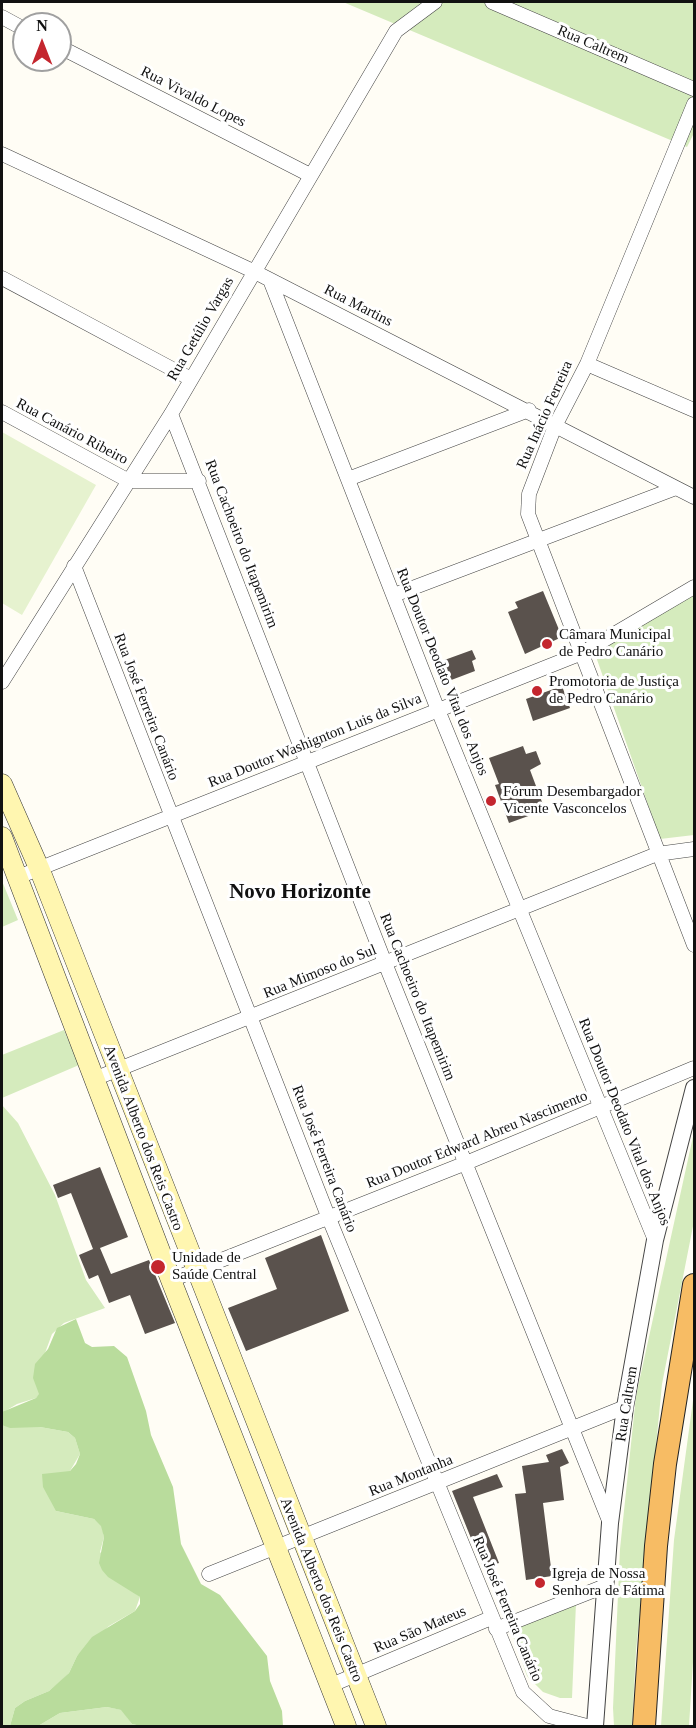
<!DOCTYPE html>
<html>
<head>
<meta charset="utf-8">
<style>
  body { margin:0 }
  #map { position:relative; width:696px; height:1728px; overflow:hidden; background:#fffdf5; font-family:"Times New Roman",serif }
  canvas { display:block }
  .frame { position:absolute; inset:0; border:3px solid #111; pointer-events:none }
  .north { position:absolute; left:12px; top:12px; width:60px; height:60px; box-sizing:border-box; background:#fff; border:2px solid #a0a0a0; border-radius:50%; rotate:0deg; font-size:16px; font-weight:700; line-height:24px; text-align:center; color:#111 }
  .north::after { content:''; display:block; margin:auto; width:21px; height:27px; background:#c4262e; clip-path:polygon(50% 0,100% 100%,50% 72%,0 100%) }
</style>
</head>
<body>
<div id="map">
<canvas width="696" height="1728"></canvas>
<div class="frame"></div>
<div class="north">N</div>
</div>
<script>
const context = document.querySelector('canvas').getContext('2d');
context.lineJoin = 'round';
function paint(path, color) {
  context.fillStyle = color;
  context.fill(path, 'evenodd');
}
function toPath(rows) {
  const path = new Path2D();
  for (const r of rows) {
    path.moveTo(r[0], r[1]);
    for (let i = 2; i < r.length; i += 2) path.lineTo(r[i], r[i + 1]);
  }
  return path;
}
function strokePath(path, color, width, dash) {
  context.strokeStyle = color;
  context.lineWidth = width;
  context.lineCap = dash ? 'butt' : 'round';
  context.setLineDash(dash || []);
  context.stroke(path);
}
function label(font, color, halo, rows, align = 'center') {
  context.font = font + ' "Times New Roman",serif';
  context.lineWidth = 6;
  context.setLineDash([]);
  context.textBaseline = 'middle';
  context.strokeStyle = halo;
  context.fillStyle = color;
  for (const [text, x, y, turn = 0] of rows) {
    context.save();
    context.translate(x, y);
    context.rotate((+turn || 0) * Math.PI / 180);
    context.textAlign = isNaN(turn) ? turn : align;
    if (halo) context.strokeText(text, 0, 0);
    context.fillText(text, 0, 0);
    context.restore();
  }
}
paint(toPath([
  [343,2,694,2,694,133,687,147],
  [694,594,694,835,660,839,594,651],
  [2,881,18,920,2,927],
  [64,1030,79,1065,2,1098,2,1055],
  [2,1105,18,1123,55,1195,86,1280,105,1308,64,1323,52,1334,45,1353,40,1394,36,1398,17,1404,2,1413],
  [694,1132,694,1221,662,1384,636,1651,632,1726,614,1726,613,1708,620,1549,636,1396],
  [694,1393,694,1646,689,1726,661,1726,674,1540],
  [2,1425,40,1427,68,1432,75,1438,80,1454,70,1471,56,1511,94,1519,102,1526,104,1537,100,1552,130,1589,140,1597,135,1611,109,1626,77,1656,69,1673,62,1680,49,1691,25,1701,15,1708,10,1726,2,1726],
  [576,1603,572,1698,560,1698,543,1692,527,1676,510,1628],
  [107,1707,122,1710,132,1724,141,1726,38,1726,60,1713]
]), '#d5ebbd');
paint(toPath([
  [76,1319,85,1343,92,1347,114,1346,127,1357,146,1411,151,1435,173,1487,181,1544,201,1584,220,1595,267,1656,270,1681,282,1711,283,1726,141,1726,132,1724,121,1710,107,1707,60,1713,38,1726,10,1726,15,1708,25,1701,49,1691,69,1673,77,1656,92,1637,135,1611,140,1604,140,1597,108,1577,102,1570,99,1563,104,1537,101,1526,94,1519,56,1511,43,1487,42,1474,70,1471,76,1464,80,1454,75,1438,68,1432,40,1427,10,1428,2,1425,2,1412,36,1398,39,1394,33,1378,35,1364,48,1349,57,1328]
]), '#b9dc9c');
paint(toPath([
  [2,432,96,485,22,615,2,603]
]), '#e6f2cf');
paint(toPath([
  [543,591,562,637,525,654,508,612,518,608,515,602],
  [472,650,476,659,472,661,475,671,446,682,439,662],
  [562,686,570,708,533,721,526,699],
  [523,746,526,754,536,751,541,764,530,770,545,810,509,823,495,785,499,784,489,758],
  [100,1167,128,1237,100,1248,111,1274,149,1260,175,1323,145,1334,130,1295,109,1303,98,1275,89,1279,79,1255,93,1249,71,1193,58,1198,53,1185],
  [321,1235,349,1311,246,1351,228,1308,277,1289,265,1258],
  [562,1449,569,1463,560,1467,564,1500,543,1503,552,1576,526,1580,515,1494,526,1493,522,1466,549,1462,546,1455],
  [497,1474,503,1487,473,1497,499,1563,483,1568,452,1491]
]), '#5a524d');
const minor = toPath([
  [492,2,694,89],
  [2,17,24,29],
  [60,47,310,175],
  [694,104,587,364,555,426,529,494,528,514,694,945],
  [2,154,253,271,694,497],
  [2,278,191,379],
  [270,280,438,710,655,1240],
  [587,364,694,410],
  [2,412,129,481,199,481],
  [171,414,385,963,610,1523],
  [348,479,529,410],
  [74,566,328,1216,523,1692,549,1716,587,1726],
  [394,595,676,488],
  [2,682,171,414,396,31,435,2],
  [18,877,582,653,694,587],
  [94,1079,657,854,694,849],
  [171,1280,466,1163,694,1068],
  [209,1574,625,1407],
  [496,1629,605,1586],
  [329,1686,491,1618]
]);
const tertiary = toPath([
  [595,1726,610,1523,625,1407,655,1240,694,1088]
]);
const secondary = toPath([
  [2,784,39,868,376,1726],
  [2,837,171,1280,346,1726]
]);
const trunk = toPath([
  [644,1726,656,1546,665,1464,694,1285]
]);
strokePath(minor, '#444', 15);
strokePath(tertiary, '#444', 18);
strokePath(secondary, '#333', 21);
strokePath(trunk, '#222', 24);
strokePath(minor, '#fff', 14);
strokePath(tertiary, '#fff', 16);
strokePath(secondary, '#fff6b0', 20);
strokePath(trunk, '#f7bc64', 22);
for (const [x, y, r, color] of [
  [547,644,6,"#c4262e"],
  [537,691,6,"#c4262e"],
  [491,801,6,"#c4262e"],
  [158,1267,8,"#c4262e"],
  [540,1583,6,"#c4262e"]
]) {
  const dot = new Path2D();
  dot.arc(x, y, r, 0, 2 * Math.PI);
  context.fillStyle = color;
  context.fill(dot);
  strokePath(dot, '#fff', 2);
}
label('15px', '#111', '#fff', [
  ["Rua Caltrem",593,45,23],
  ["Rua Vivaldo Lopes",193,97,27],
  ["Rua Martins",358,306,27],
  ["Rua Getúlio Vargas",201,329,-60],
  ["Rua Inácio Ferreira",545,415,-66],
  ["Rua Canário Ribeiro",72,432,28],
  ["Rua Cachoeiro do Itapemirim",241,544,69],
  ["Rua Doutor Deodato Vital dos Anjos",442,672,68],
  ["Rua José Ferreira Canário",146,707,69],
  ["Rua Doutor Washignton Luis da Silva",315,741,-22],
  ["Rua Mimoso do Sul",320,972,-22],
  ["Rua Cachoeiro do Itapemirim",417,997,68],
  ["Rua Doutor Deodato Vital dos Anjos",624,1122,68],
  ["Avenida Alberto dos Reis Castro",143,1138,69],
  ["Rua Doutor Edward Abreu Nascimento",477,1140,-22],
  ["Rua José Ferreira Canário",324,1159,69],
  ["Rua Caltrem",627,1404,-81],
  ["Rua Montanha",411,1476,-22],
  ["Avenida Alberto dos Reis Castro",321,1590,68],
  ["Rua José Ferreira Canário",507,1609,67],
  ["Rua São Mateus",420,1630,-23]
]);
label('15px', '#111', '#fff', [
  ["Câmara Municipal",559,635],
  ["de Pedro Canário",559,652],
  ["Promotoria de Justiça",549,682],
  ["de Pedro Canário",549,699],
  ["Fórum Desembargador",503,792],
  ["Vicente Vasconcelos",503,809],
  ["Unidade de",172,1258],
  ["Saúde Central",172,1275],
  ["Igreja de Nossa",552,1574],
  ["Senhora de Fátima",552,1591]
], 'left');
label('bold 21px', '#111', '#fff', [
  ["Novo Horizonte",300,893]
]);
</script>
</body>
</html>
